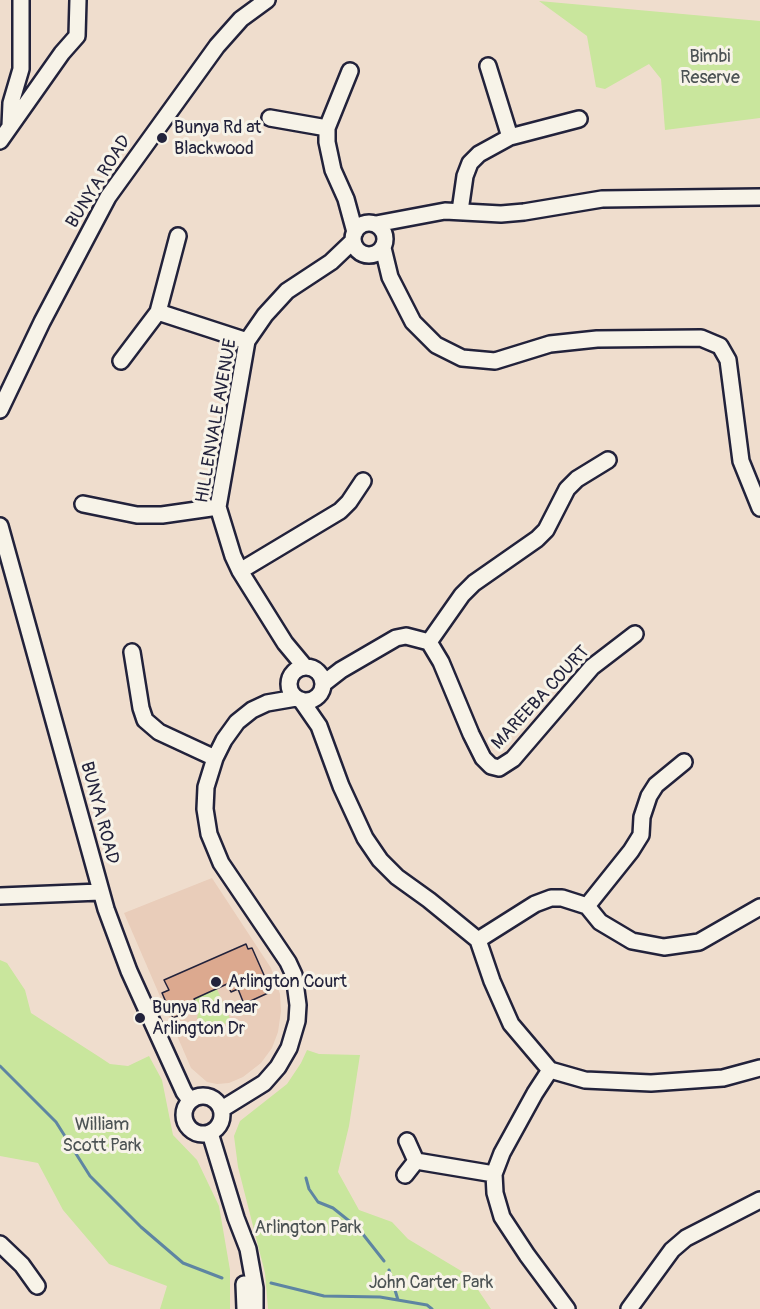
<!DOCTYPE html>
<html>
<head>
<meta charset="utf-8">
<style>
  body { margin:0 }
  canvas { display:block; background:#efddcd }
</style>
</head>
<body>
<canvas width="760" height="1309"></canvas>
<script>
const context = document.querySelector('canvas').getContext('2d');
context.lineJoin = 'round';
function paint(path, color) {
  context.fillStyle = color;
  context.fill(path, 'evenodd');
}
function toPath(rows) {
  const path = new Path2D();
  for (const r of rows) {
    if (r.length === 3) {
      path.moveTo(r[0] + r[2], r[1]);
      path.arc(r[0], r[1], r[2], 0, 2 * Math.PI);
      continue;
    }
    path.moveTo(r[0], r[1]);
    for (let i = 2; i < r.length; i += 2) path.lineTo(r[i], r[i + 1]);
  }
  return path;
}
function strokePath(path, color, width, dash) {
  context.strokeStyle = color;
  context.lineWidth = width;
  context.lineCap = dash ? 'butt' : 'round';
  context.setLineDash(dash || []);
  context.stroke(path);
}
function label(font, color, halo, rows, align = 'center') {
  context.font = font + ' Pangolin,sans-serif';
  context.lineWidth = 6;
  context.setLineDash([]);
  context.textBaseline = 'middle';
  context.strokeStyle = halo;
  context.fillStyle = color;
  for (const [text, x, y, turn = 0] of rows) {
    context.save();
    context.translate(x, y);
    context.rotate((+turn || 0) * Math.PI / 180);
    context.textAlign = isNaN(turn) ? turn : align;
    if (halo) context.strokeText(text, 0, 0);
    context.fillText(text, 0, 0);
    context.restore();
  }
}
paint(toPath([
  [212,878,271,968,280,994,281,1011,278,1032,272,1048,261,1063,243,1077,229,1083,217,1084,207,1082,191,1068,124,913]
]), '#e9cdba');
paint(toPath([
  [539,1,760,21,760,118,665,130,661,79,649,64,605,89,596,87,587,36],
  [0,960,7,963,25,990,31,1013,101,1058,110,1064,128,1066,149,1056,162,1080,173,1135,197,1160,219,1206,230,1270,230,1309,160,1309,167,1286,109,1264,63,1210,38,1163,0,1156],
  [217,989,231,1021,204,1033,197,1018,199,1010,194,999],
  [307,1050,319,1054,360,1055,349,1126,338,1172,359,1210,392,1222,408,1239,468,1275,491,1309,268,1309,265,1273,238,1167,234,1136,240,1121,287,1084,301,1063]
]), '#c9e69d');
strokePath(toPath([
  [0,1066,56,1122,90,1176,141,1227,183,1263,222,1278],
  [306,1178,309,1189,318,1202,333,1208,358,1228,384,1261],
  [389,1270,398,1300],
  [271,1283,324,1296,380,1297,427,1305,432,1309]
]), '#5e85a2', 3);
const building = toPath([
  [246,944,248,949,252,948,268,984,265,985,268,993,244,1004,238,989,231,992,227,984,194,999,198,1007,173,1018,162,993,169,990,164,980,246,944]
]);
paint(building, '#dca98f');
strokePath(building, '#22223b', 1.5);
const minor = toPath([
  [488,66,510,137],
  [350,71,327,128,327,142,333,170,346,199,355,232],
  [270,118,327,128],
  [10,126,11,103,21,69,21,0],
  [0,141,62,53,77,36,78,0],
  [460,211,465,176,470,163,479,154,510,137,579,119],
  [369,239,16],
  [376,224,445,211,501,214,524,212,602,199,760,197],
  [383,248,390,277,413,322,436,345,462,358,495,361,550,344,597,339,701,338,720,346,728,360,741,461,760,508],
  [158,312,247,341],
  [121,361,158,312,178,236],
  [0,410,42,322,108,197,217,46,241,19,267,0],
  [83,504,137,515,162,515,218,507],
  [0,526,106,909,129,971,184,1092,190,1100],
  [240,571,340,511,349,502,363,481],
  [429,642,462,595,474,583,537,539,546,530,567,489,577,479,608,460],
  [132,652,141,708,145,720,159,732,215,758],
  [305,667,285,643,240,571,233,556,218,507,247,341,265,315,287,291,331,262,353,241],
  [306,684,17],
  [323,684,341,670,396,638,406,636,429,642,441,662,471,734,483,758,491,766,499,768,513,759,592,667,635,634],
  [301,700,319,726,341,786,365,838,380,860,397,877,429,900,478,940,492,981,511,1024,550,1070,585,1080,651,1083,723,1078,760,1068],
  [0,896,100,892],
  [587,906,631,851,641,835,642,817,649,796,656,785,684,762],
  [478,940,535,904,551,898,562,898,587,906,600,922,632,941,664,947,699,942,760,907],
  [550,1070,535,1093,502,1153,494,1174,495,1193,502,1217,527,1255,567,1309],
  [203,1115,19],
  [222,1109,264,1083,278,1067,289,1048,297,1021,298,1005,294,975,288,962,221,863,209,834,205,809,206,787,215,758,224,740,237,722,252,710,267,703,296,698],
  [210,1133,236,1218,248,1249,255,1288,255,1309],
  [416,1161,494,1174],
  [405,1175,416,1161,407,1141],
  [0,1244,22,1265,37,1286],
  [244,1284,245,1309],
  [629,1309,672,1250,686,1238,760,1200]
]);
strokePath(minor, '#22223b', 20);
strokePath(minor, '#f7f3e8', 15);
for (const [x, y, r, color] of [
  [162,138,6,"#22223b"],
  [216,982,6,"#22223b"],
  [140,1018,6,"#22223b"]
]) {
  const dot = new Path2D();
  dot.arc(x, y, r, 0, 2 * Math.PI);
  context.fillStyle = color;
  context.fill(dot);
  strokePath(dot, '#f7f3e8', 2);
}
label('18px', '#4c5354', '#f7f3e8', [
  ["Bimbi",710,57],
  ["Reserve",710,78],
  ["William",102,1125],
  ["Scott Park",102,1146],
  ["Arlington Park",308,1228],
  ["John Carter Park",431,1283]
]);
label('18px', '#22223b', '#f7f3e8', [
  ["Bunya Rd at",174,128],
  ["Blackwood",174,149],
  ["Arlington Court",228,982],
  ["Bunya Rd near",152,1008],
  ["Arlington Dr",152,1029]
], 'left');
label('18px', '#22223b', '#f7f3e8', [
  ["BUNYA ROAD",99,182,-58],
  ["HILLENVALE AVENUE",217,421,-80],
  ["MAREEBA COURT",541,698,-47],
  ["BUNYA ROAD",99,813,75]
]);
</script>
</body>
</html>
